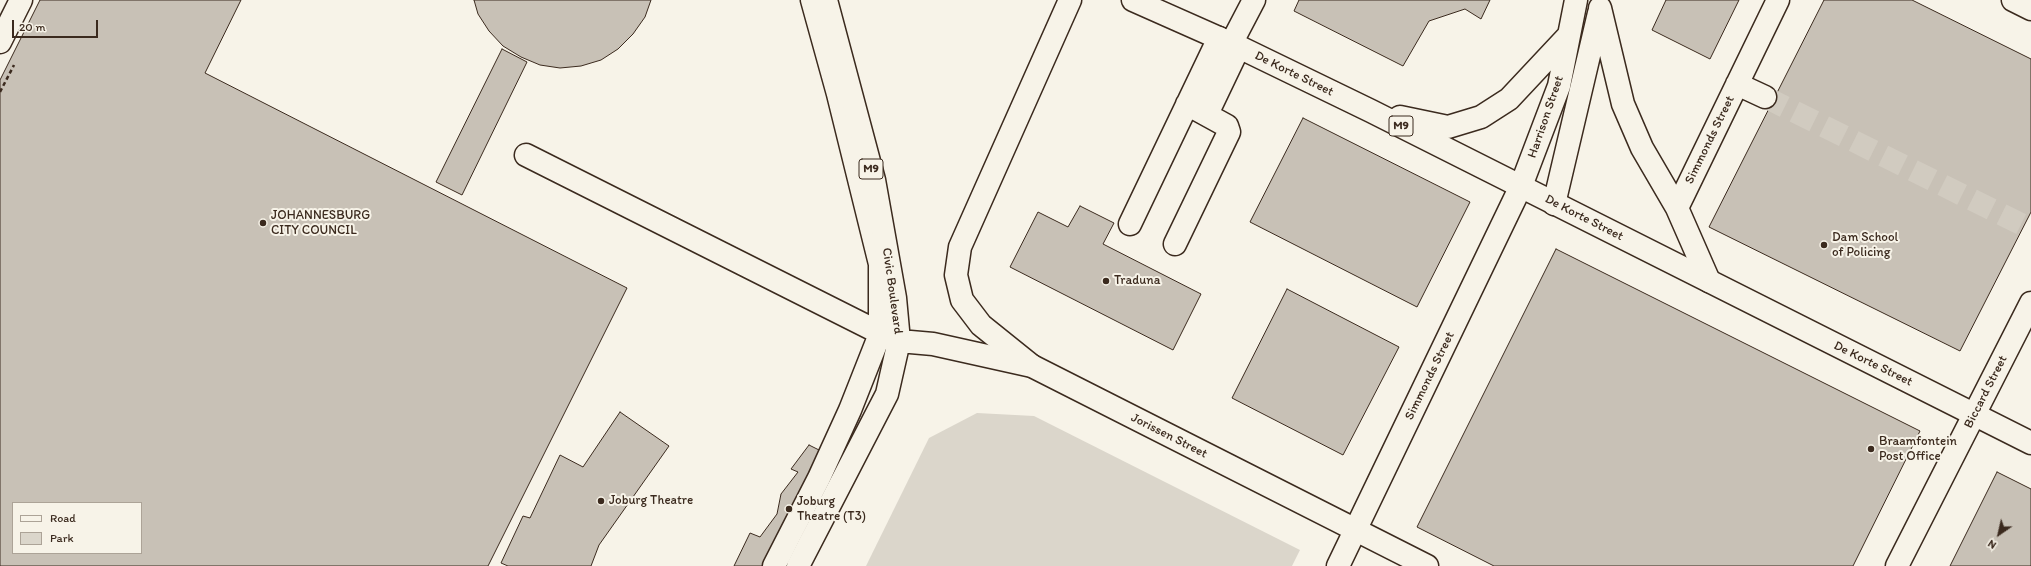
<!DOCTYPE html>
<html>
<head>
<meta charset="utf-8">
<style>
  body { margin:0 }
  #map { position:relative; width:2031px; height:566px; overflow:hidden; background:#f7f3e8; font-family:Itim,sans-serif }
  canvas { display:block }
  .legend { position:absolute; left:12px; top:502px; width:130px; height:52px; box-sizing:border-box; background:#f7f3e8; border:1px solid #aca397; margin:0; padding:5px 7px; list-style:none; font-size:12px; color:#3b2a1e }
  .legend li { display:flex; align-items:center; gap:8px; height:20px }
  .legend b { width:20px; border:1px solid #aca397 }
  .north { position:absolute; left:1979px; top:514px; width:40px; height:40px; -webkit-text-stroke:3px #f7f3e8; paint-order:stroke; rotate:214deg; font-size:11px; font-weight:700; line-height:16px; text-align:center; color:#3b2a1e }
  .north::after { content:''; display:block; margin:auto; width:14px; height:18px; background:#3b2a1e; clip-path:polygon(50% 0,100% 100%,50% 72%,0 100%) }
  .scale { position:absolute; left:12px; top:20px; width:86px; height:18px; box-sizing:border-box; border:2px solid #3b2a1e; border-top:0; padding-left:5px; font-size:12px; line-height:14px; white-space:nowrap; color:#3b2a1e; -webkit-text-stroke:3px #f7f3e8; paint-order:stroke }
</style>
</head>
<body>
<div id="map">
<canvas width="2031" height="566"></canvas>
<ul class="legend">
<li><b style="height:5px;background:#f7f3e8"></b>Road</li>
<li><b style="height:11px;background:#dbd6cb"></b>Park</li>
</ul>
<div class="north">N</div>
<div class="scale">20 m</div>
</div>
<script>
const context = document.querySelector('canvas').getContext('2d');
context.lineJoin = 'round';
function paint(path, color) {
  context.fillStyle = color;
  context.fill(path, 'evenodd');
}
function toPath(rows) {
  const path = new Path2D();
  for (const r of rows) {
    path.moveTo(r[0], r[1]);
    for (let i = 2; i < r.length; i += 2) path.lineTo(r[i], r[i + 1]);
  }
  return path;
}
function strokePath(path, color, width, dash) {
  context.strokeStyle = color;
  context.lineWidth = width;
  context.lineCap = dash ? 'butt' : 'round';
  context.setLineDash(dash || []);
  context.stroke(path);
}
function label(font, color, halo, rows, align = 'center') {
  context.font = font + ' Itim,sans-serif';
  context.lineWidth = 4;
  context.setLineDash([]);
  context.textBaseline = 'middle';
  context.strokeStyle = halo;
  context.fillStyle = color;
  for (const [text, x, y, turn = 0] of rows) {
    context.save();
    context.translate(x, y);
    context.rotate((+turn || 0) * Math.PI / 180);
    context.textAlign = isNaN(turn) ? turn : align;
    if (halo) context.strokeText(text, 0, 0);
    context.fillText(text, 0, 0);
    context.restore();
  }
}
paint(toPath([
  [977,413,1034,416,1300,550,1292,566,866,566,929,438]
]), '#dbd6cb');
const building = toPath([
  [40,0,241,0,205,73,627,288,488,566,0,566,0,80,40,0],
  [13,503,141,503,141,553,13,553,13,503],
  [474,0,651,0,645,17,633,34,618,49,601,60,581,66,560,68,540,65,521,57,503,46,489,31,478,14,474,0],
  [1299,0,1490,0,1481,19,1465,9,1429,21,1403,66,1294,11,1299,0],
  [1666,0,1739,0,1710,59,1652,30,1666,0],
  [1824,0,1912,0,2031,59,2031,212,1960,351,1709,227,1824,0],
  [502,49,527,62,462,195,436,182,502,49],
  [1303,118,1470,202,1417,307,1250,222,1303,118],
  [1080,206,1114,223,1103,244,1201,294,1173,350,1010,267,1038,212,1068,227,1080,206],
  [1556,249,1920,431,1853,566,1494,566,1417,527,1556,249],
  [1287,289,1399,347,1343,455,1232,398,1287,289],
  [620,412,669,446,599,545,591,566,508,566,501,563,523,516,530,518,560,455,583,467,620,412],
  [809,445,825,453,769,566,734,566,750,533,760,537,777,514,781,494,798,472,791,469,809,445],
  [1997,472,2031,489,2031,566,1950,566,1997,472]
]);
paint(building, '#c8c1b6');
strokePath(building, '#3b2a1e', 1);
strokePath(toPath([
  [1765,97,2031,229]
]), '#d1cbc0', 22, [22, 11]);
const minor = toPath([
  [2013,0,2031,9],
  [1600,8,1623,104,1642,148,1677,208,1709,281],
  [0,42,21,0],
  [1231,44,1254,0],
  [1737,84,1765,97],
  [1207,114,1239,47],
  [526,155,892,339],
  [1554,204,1599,13],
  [1677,208,1778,0],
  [1130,224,1219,38],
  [1175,244,1229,132,1227,126,1187,104],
  [1032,366,981,325,962,300,956,275,960,247,1070,0],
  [774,566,819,478,850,410,880,334,880,264,838,94,812,0],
  [1338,566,1521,186],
  [1897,566,2031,303]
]);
const major = toPath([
  [1133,0,1239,47,1371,111,2031,443],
  [1400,117,1448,127,1481,117,1509,99,1569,35],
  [1521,186,1559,86,1576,0],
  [899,341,933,344,1032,366,1427,566],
  [798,566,887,394,899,341,895,298,874,180,826,0]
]);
strokePath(minor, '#3b2a1e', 25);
strokePath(major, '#3b2a1e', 25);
strokePath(toPath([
  [0,92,14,65]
]), '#3b2a1e', 2.5, [4, 3]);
strokePath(minor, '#f7f3e8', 22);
strokePath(major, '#f7f3e8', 22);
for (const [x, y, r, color] of [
  [263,223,4,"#3b2a1e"],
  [1824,245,4,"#3b2a1e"],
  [1106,281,4,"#3b2a1e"],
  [1871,449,4,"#3b2a1e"],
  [601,501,4,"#3b2a1e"],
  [789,509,4,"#3b2a1e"]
]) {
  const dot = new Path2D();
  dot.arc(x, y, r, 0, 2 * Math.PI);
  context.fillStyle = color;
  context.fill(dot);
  strokePath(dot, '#f7f3e8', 1.5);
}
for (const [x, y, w] of [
  [1401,126,24],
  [871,169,24]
]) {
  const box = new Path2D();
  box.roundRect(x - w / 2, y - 10, w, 20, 3);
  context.fillStyle = '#f7f3e8';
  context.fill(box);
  strokePath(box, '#3b2a1e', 1);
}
label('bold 12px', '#3b2a1e', null, [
  ["M9",1401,126],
  ["M9",871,169]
]);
label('13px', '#3b2a1e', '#f7f3e8', [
  ["De Korte Street",1294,74,26],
  ["Harrison Street",1546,117,-71],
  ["Simmonds Street",1710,140,-64],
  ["De Korte Street",1584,218,27],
  ["Civic Boulevard",892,291,82],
  ["De Korte Street",1873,364,26],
  ["Simmonds Street",1430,376,-64],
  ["Biccard Street",1986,392,-63],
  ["Jorissen Street",1169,436,27]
]);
label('13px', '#3b2a1e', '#f7f3e8', [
  ["JOHANNESBURG",271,216],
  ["CITY COUNCIL",271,231],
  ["Dam School",1832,238],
  ["of Policing",1832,253],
  ["Traduna",1114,281],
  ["Braamfontein",1879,442],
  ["Post Office",1879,457],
  ["Joburg Theatre",609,501],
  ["Joburg",797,502],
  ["Theatre (T3)",797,517]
], 'left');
</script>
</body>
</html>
